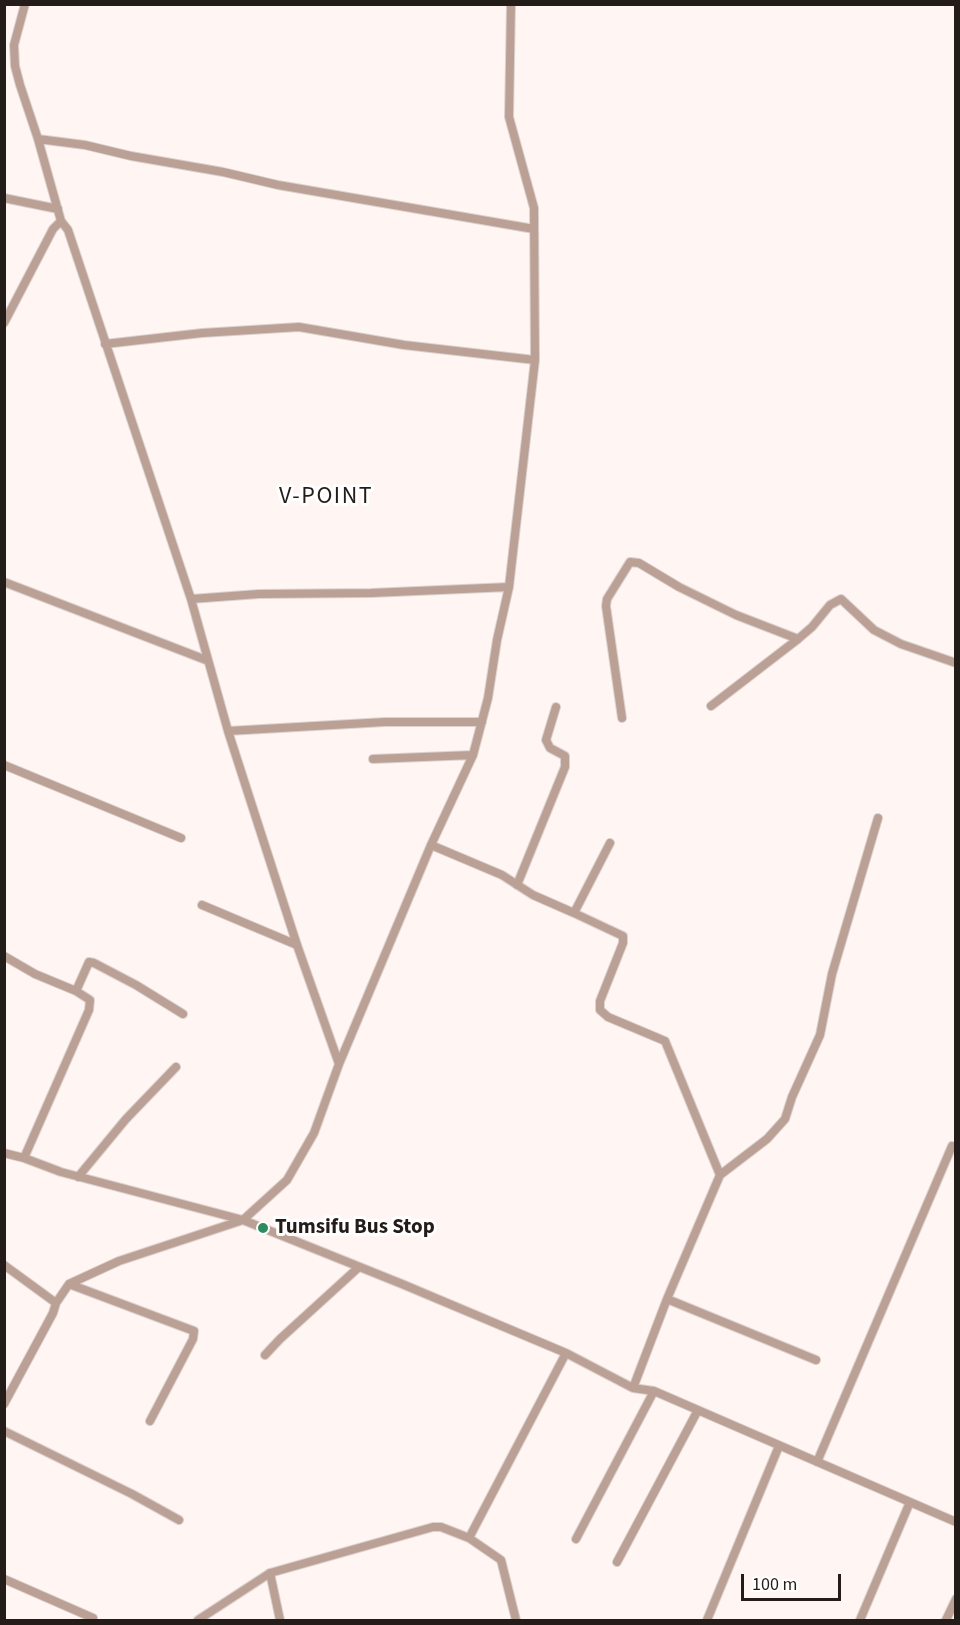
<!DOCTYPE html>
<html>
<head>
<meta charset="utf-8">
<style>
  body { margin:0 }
  #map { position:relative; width:960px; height:1625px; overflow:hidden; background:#fff5f2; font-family:"Source Sans 3",sans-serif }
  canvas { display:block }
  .frame { position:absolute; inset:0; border:6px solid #241c19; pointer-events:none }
  .scale { position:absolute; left:741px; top:1574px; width:100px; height:27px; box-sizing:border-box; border:3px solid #241c19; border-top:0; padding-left:8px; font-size:18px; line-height:21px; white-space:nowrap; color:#241c19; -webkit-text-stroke:4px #fff; paint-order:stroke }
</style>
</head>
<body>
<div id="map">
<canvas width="960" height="1625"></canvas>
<div class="frame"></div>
<div class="scale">100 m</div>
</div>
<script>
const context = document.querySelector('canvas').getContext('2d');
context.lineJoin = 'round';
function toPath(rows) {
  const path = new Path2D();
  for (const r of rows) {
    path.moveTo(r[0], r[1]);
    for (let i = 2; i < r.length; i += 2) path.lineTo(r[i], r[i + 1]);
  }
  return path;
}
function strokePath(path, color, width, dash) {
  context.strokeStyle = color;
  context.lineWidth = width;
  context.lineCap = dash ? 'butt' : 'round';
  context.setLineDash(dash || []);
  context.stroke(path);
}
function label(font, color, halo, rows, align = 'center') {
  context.font = font + ' "Source Sans 3",sans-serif';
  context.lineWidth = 6;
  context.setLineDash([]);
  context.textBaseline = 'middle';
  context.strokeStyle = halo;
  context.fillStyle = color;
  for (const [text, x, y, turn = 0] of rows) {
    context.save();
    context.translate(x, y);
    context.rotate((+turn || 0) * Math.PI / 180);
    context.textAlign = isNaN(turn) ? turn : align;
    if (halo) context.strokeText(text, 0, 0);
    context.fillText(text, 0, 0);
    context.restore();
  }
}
const minor = toPath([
  [25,4,14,45,15,66,20,85,38,139,61,221,68,230,191,599,228,731,297,945,339,1064],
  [38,139,85,145,131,156,223,172,278,185,534,229],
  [4,198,58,209],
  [4,323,53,229,61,221],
  [105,344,202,333,299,327,404,345,535,360],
  [4,582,206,660],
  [191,599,259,594,371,593,509,587],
  [711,706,798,639,812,627,830,605,841,599,874,630,901,644,956,663],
  [622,718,606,606,607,599,630,562,639,563,679,587,736,615,798,639],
  [228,731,385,722,482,722],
  [373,759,473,755],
  [4,765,181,838],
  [431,845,502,875,533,895,574,913,610,843],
  [517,885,565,767,565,756,550,748,546,740,556,707],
  [202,905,297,945],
  [574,913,623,936,623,943,600,1001,600,1010,608,1017,665,1041,720,1175],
  [4,956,35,974,76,991],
  [4,1153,24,1158,61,1172,243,1220,402,1284,566,1353,633,1388,654,1391,956,1522],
  [24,1158,89,1010,90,1000,76,991,89,962,94,963,136,985,183,1014],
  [78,1177,126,1119,176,1067],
  [4,1265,56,1303],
  [69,1284,194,1331,193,1339,150,1421],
  [667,1299,816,1360],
  [265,1355,280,1339,359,1267],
  [633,1388,667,1299,720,1175,767,1139,785,1119,792,1097,820,1035,832,974,878,818],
  [4,1404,53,1313,56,1303,69,1284,119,1261,243,1220,287,1180,314,1133,339,1064,431,845,473,755,488,698,497,640,509,587,535,360,534,208,509,117,511,4],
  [4,1431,132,1494,179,1520],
  [817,1462,952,1146],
  [469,1538,566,1353],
  [576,1539,654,1391],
  [617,1562,698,1410],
  [270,1573,280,1620],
  [4,1579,93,1618],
  [198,1620,270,1573,433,1527,441,1527,469,1538,501,1560,516,1620],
  [707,1620,779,1446],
  [860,1620,910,1502],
  [946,1620,956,1599]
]);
strokePath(minor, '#dcd2cf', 10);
strokePath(minor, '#bba096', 8);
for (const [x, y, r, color] of [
  [263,1228,6,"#2d8b62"]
]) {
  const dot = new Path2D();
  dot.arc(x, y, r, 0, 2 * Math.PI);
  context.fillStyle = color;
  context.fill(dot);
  strokePath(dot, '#fff', 2);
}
label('bold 21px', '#241c19', '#fff', [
  ["Tumsifu Bus Stop",275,1228]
], 'left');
context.letterSpacing = '1.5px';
label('24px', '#241c19', '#fff', [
  ["V-POINT",326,498]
]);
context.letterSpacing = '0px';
</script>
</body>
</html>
